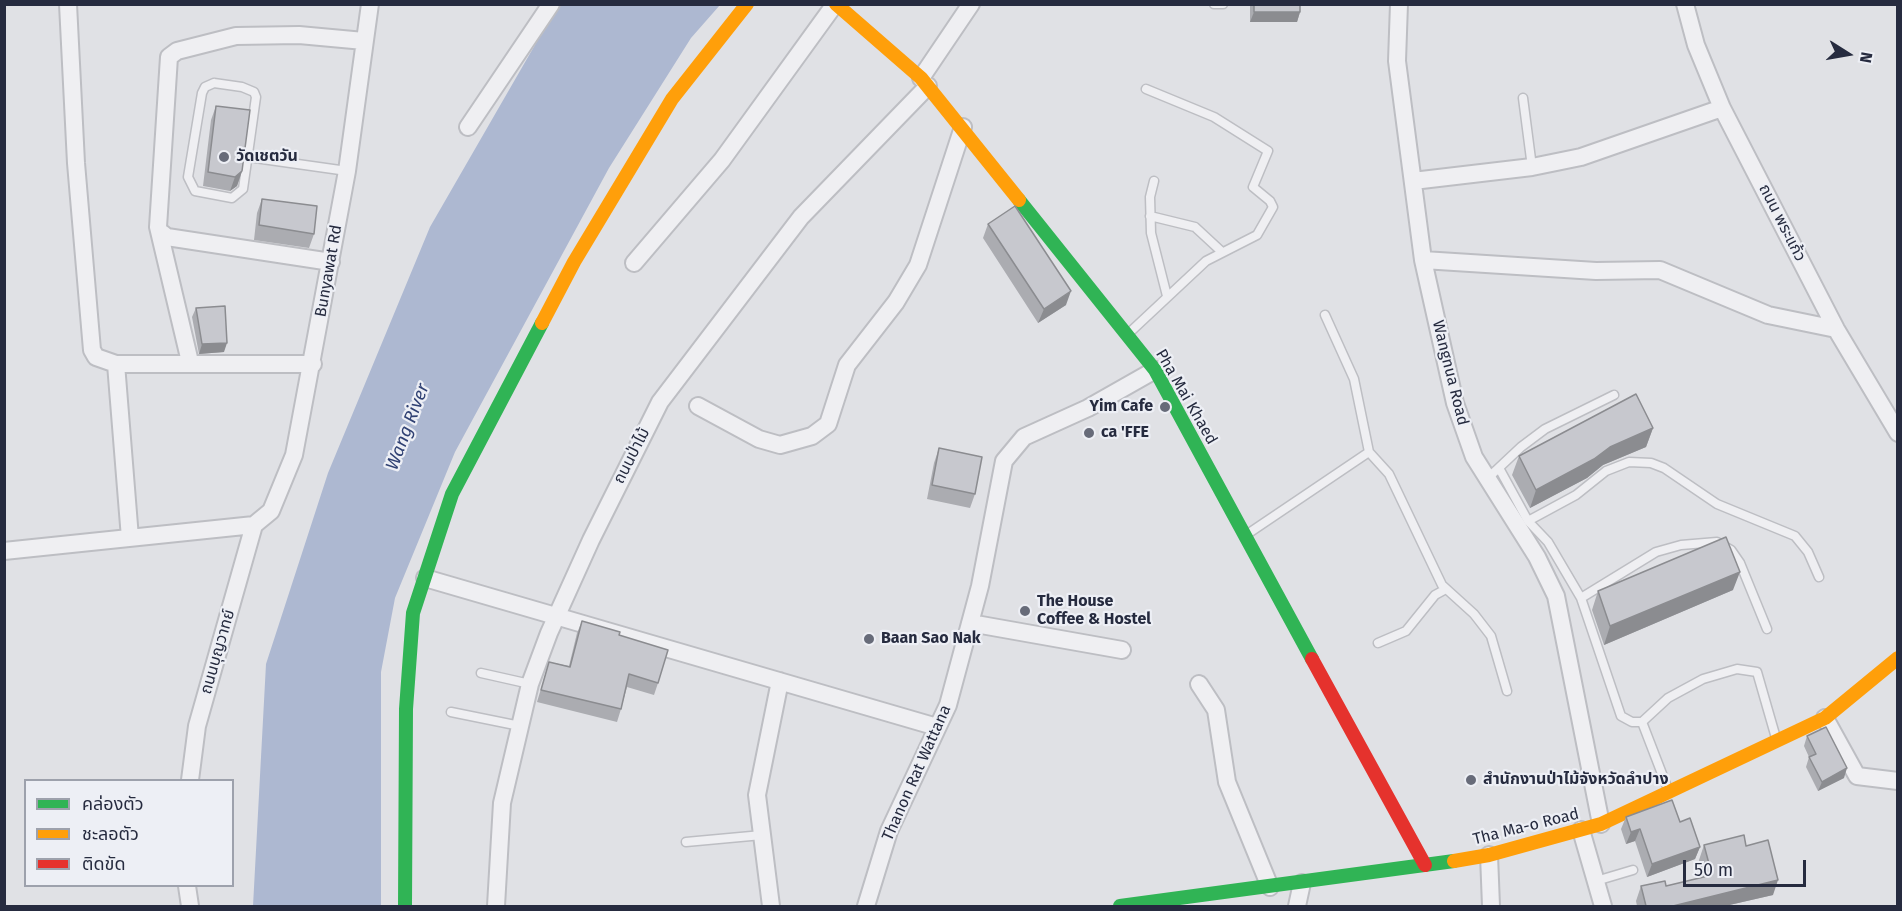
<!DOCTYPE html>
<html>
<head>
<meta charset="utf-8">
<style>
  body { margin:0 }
  #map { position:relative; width:1902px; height:911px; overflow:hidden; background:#e0e1e5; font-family:"Fira Sans","Noto Sans Thai",sans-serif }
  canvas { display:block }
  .frame { position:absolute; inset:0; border:6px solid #262b3f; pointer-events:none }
  .legend { position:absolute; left:24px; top:779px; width:210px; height:108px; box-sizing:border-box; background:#edeff5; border:2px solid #9da1ac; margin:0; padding:8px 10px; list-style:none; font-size:18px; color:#262b3f }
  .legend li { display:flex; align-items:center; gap:12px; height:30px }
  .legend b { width:30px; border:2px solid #9da1ac }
  .north { position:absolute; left:1818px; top:24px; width:60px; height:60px; -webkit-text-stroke:4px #edeff5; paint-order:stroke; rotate:101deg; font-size:16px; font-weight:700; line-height:24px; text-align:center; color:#262b3f }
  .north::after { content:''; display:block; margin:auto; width:21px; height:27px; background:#262b3f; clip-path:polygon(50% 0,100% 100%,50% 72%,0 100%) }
  .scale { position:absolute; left:1683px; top:860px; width:123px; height:27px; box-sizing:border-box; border:3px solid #262b3f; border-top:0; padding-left:8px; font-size:18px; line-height:21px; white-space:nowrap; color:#262b3f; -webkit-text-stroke:4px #edeff5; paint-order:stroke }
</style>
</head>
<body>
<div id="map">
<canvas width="1902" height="911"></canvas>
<div class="frame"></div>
<ul class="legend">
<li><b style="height:8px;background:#30b455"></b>คล่องตัว</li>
<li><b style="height:8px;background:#ff9f0a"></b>ชะลอตัว</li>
<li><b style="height:8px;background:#e5322d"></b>ติดขัด</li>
</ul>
<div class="north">N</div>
<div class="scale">50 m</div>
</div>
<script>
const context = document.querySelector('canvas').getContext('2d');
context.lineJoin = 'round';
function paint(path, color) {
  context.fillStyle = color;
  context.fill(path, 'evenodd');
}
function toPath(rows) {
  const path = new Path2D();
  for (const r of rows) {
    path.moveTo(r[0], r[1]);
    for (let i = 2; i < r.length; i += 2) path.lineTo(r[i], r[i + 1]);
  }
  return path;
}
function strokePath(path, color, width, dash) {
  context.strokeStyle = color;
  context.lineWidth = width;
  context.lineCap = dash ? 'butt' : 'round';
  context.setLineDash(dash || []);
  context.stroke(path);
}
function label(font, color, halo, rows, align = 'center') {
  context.font = font + ' "Fira Sans","Noto Sans Thai",sans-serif';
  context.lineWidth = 4.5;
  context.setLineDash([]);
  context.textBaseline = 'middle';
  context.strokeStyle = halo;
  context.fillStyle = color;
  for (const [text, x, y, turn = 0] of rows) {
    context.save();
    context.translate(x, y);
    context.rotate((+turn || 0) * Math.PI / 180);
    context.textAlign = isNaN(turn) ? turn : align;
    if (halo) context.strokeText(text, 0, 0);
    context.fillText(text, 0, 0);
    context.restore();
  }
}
paint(toPath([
  [558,5,720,5,691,38,609,168,455,452,395,598,381,672,381,906,253,906,266,664,328,473,430,227]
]), '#adb8d1');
const lane = toPath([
  [1214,4,1223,4],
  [214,83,242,87,254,92,256,97,243,189,232,198,195,191,188,177,202,93,205,87,214,83],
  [1523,98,1532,167],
  [248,157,347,171],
  [1154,181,1150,197,1151,233,1167,296],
  [1150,216,1195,227,1222,252],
  [1325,315,1354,379,1369,452,1389,474,1442,585,1474,614,1491,636,1507,691],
  [1128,334,1206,261,1257,235,1273,207,1270,201,1253,187,1268,151,1214,117,1146,89],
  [1499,468,1528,521,1548,542,1581,598,1621,716,1632,722,1642,722],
  [1488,478,1521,447,1545,429,1614,395],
  [1528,521,1576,495,1606,471,1629,462,1651,463,1664,468,1717,504,1795,536,1808,552,1819,577],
  [1246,535,1369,452],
  [1581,598,1656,552,1681,545,1717,542,1731,550,1740,563,1767,629],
  [1378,643,1406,631,1435,595,1446,589],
  [481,673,530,684],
  [451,712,520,726],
  [1669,792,1642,722,1668,698,1703,679,1737,669,1757,672,1776,738],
  [686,842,762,835],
  [1596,881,1633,870]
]);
const street = toPath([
  [68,4,76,163,92,350,96,357,116,364,313,364],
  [1399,4,1397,61,1423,260,1455,403,1474,457,1537,557,1556,596,1601,824],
  [1685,4,1696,45,1722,108,1836,329,1898,433],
  [921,78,971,4],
  [468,127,551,4],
  [1413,181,1532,167,1581,157,1722,108],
  [162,233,167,237,331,262],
  [1423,260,1596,271,1660,270,1768,315,1836,329],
  [634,263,722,160,835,4],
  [190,362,158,227,169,57,177,51,236,36,299,35,364,41],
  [116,364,130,538],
  [698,406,759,439,780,445,812,436,828,424,847,365,896,302,918,265,963,127],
  [4,551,254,525],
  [425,578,937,727],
  [970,623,1122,650],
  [1199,684,1216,710,1227,782,1270,887],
  [1825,718,1857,776,1898,781],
  [190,780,197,726,254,525,271,511,294,455,347,171,370,4],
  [1581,830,1603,906],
  [1489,855,1491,906],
  [187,886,190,906],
  [496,906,502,803,530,684,549,633,591,540,660,402,801,217,928,86],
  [771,906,757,795,780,681],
  [866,906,889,831,948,705,980,586,1004,461,1024,437,1088,408,1155,370],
  [1297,906,1302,883]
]);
strokePath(lane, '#bdbec3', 11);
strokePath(street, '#bdbec3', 20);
strokePath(lane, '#efeff2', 8);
strokePath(street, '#efeff2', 16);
strokePath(toPath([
  [1019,200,1155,370,1312,659],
  [405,906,406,709,413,613,452,494,542,323],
  [1120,906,1454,861]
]), '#30b455', 14);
strokePath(toPath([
  [836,4,921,78,1019,200],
  [542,323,574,262,672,99,747,4],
  [1454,861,1489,855,1601,824,1825,718,1898,658]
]), '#ff9f0a', 14);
strokePath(toPath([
  [1312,659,1425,865]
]), '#e5322d', 14);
paint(toPath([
  [1250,4,1300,4,1300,12,1297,22,1250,22],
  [216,106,242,171,237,186,230,191,203,186,211,120],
  [262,199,314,234,309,248,254,240,257,213],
  [988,224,1066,305,1038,323,983,238],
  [196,308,224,352,199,354,192,317],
  [1653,428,1646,447,1603,465,1587,478,1530,508,1512,475,1519,456],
  [939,448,975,494,970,508,927,499,934,463],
  [1733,590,1604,645,1592,610,1598,591],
  [582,621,619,635,658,683,654,695,627,687,621,709,617,722,537,702,549,662,569,666,577,633],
  [1807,736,1844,778,1818,791,1806,767,1809,757,1804,746],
  [1626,817,1680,822,1700,847,1695,859,1647,877,1635,841,1626,844,1621,829],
  [1704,845,1746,846,1773,895,1725,906,1637,906,1636,901,1641,886,1666,886,1703,877,1699,860]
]), '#abacb1');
paint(toPath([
  [1254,12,1300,12,1297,22,1250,22],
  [242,171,237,186,230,191,235,177],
  [1071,291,1066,305,1038,323,1044,309],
  [227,343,224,352,199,354,202,344],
  [1653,428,1646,447,1603,465,1587,478,1530,508,1536,490,1610,447],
  [1740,572,1733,590,1604,645,1610,626],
  [1847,768,1844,778,1818,791,1822,782],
  [1640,829,1635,841,1626,844,1631,832],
  [1700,847,1695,859,1647,877,1652,864],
  [1778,880,1773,895,1725,906,1673,906]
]), '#8b8c90');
const building = toPath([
  [1254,4,1300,4,1300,12,1254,12,1254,4],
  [216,106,250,110,242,171,235,177,208,172,216,106],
  [262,199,317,206,314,234,259,225,262,199],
  [1015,206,1071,291,1044,309,988,224,1015,206],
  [225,306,227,343,202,344,196,308,225,306],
  [1636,394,1653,428,1610,447,1594,459,1536,490,1519,456,1636,394],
  [939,448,982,457,975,494,932,485,939,448],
  [1726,537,1740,572,1610,626,1598,591,1726,537],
  [582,621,620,632,619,635,668,650,658,683,629,674,621,709,541,690,549,662,570,667,582,621],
  [1826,727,1847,768,1822,782,1809,757,1816,754,1807,736,1826,727],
  [1672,800,1680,822,1690,818,1700,847,1652,864,1640,829,1631,832,1626,817,1672,800],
  [1744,835,1746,846,1768,840,1778,880,1673,906,1646,906,1641,886,1665,881,1666,886,1712,875,1704,845,1744,835]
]);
paint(building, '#c7c8ce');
strokePath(building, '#8b8c90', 1.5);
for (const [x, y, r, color] of [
  [224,157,6,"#676b79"],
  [1165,407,6,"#676b79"],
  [1089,433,6,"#676b79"],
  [1025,611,6,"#676b79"],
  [869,639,6,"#676b79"],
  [1471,780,6,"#676b79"]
]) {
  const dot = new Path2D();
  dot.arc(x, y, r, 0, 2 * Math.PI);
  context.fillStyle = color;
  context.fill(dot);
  strokePath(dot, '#edeff5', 2);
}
label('bold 16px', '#262b3f', '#edeff5', [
  ["วัดเชตวัน",236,157],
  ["Yim Cafe",1153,407,"right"],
  ["ca 'FFE",1101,433],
  ["The House",1037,602],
  ["Coffee & Hostel",1037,620],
  ["Baan Sao Nak",881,639],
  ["สำนักงานป่าไม้จังหวัดลำปาง",1483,780]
], 'left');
label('16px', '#262b3f', '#edeff5', [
  ["ถนน พระแก้ว",1782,223,63],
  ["Bunyawat Rd",329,271,-80],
  ["Wangnua Road",1450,373,76],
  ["Pha Mai Khaed",1186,397,60],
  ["ถนนป่าไม้",632,456,-63],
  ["ถนนบุญวาทย์",218,652,-74],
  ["Thanon Rat Wattana",917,773,-66],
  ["Tha Ma-o Road",1526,827,-14]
]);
label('italic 18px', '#304173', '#edeff5', [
  ["Wang River",408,427,-69]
]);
</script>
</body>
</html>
